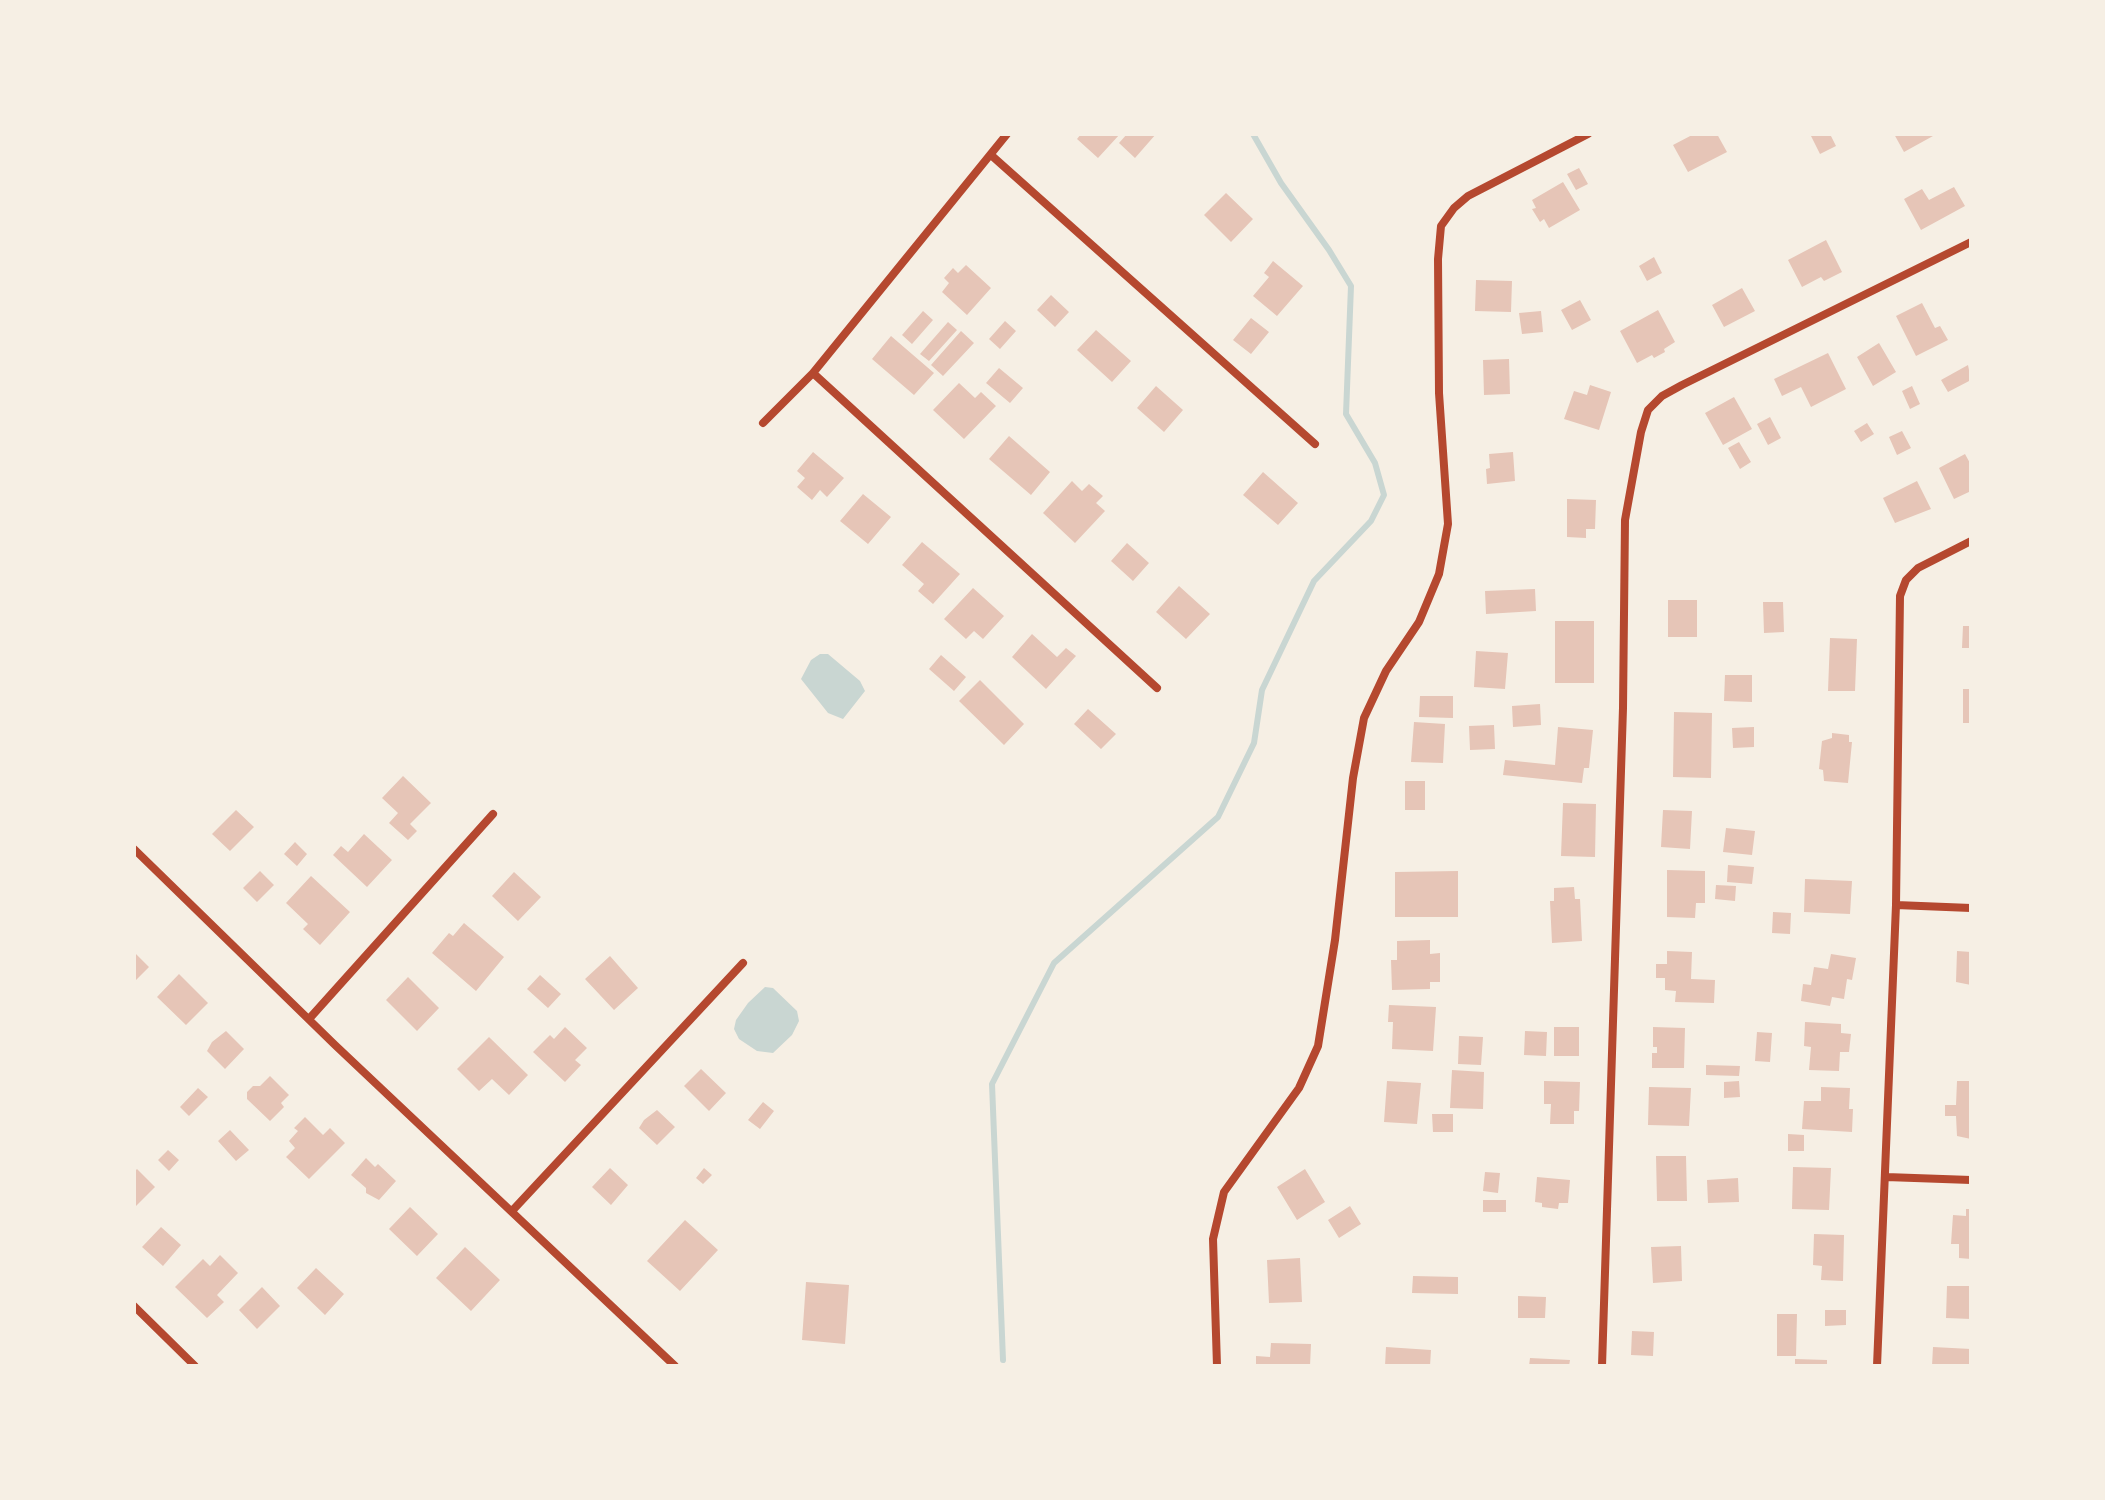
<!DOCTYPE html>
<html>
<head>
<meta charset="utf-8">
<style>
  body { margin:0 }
  #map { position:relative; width:2105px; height:1500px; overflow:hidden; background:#f6efe4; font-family:Ubuntu,sans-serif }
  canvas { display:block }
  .frame { position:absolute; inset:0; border:136px solid #f6efe4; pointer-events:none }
</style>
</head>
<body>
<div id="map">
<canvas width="2105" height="1500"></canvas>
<div class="frame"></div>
</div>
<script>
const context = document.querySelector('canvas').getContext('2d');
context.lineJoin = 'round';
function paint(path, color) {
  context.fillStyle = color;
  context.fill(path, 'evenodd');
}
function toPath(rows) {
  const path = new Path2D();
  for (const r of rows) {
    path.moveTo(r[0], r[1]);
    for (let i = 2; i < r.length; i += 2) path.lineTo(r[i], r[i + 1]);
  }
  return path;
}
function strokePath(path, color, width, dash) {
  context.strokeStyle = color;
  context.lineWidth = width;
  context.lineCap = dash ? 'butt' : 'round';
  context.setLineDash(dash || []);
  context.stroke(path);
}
paint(toPath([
  [820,654,828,654,860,681,865,691,843,719,828,713,801,679,811,660],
  [765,987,773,988,797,1011,799,1021,792,1035,773,1053,757,1051,739,1039,734,1029,736,1020,748,1003]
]), '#c9d6d2');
strokePath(toPath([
  [1003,1360,992,1084,1054,963,1218,817,1254,743,1262,690,1314,581,1371,521,1384,495,1375,463,1346,414,1351,286,1329,250,1281,183,1253,134]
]), '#c9d6d2', 6);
paint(toPath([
  [1081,134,1120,134,1098,158,1077,139],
  [1127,134,1156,134,1135,158,1119,143],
  [1694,134,1717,134,1727,152,1688,172,1673,145],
  [1810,134,1830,134,1836,146,1820,154],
  [1894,134,1932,134,1933,136,1904,152],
  [1579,168,1588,184,1576,190,1567,174],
  [1563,182,1580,210,1549,228,1544,219,1540,222,1532,209,1536,208,1532,200],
  [1954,187,1965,206,1921,230,1904,199,1922,189,1929,200],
  [1226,193,1253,219,1231,242,1204,215],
  [1826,240,1842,272,1824,281,1821,277,1802,287,1788,260],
  [1654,257,1662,273,1647,281,1639,266],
  [1273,261,1303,286,1277,316,1253,296,1269,277,1264,273],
  [966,265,991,288,967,315,942,292,949,283,944,278,953,268,958,273],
  [1476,280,1512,281,1511,312,1475,311],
  [1742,288,1755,311,1724,327,1712,305],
  [1051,295,1069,312,1055,327,1037,310],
  [1580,300,1591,320,1572,330,1561,310],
  [1922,303,1935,328,1940,326,1948,340,1916,356,1896,316],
  [1658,310,1675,342,1664,349,1665,352,1654,358,1652,355,1637,363,1620,331],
  [923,311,933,320,912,344,902,335],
  [1541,311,1543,332,1522,334,1519,313],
  [1251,318,1269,332,1251,354,1233,340],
  [1005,321,1016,331,1000,349,989,339],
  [948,322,957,330,929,361,920,354],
  [1096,330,1131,361,1112,382,1077,350],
  [961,331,974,343,943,376,931,365],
  [891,336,934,373,914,395,872,359],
  [1879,343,1896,372,1873,386,1857,357],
  [1828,353,1846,389,1811,407,1801,387,1782,396,1774,379],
  [1509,359,1510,394,1484,395,1483,360],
  [1968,365,1971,380,1948,392,1941,380],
  [999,368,1023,388,1010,403,986,383],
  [959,383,975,398,981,392,996,406,964,439,933,410],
  [1590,385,1611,392,1599,430,1564,419,1574,391,1587,395],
  [1156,386,1183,410,1164,432,1137,408],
  [1912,386,1920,404,1910,409,1902,391],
  [1734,397,1752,429,1723,445,1705,413],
  [1770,417,1781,438,1768,445,1757,424],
  [1867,423,1874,434,1861,442,1854,431],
  [1902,431,1911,448,1897,455,1889,437],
  [1009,436,1050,472,1031,495,989,459],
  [1739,442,1751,462,1740,469,1728,448],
  [813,452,844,478,827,497,820,490,812,500,797,487,805,478,797,471],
  [1513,452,1515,481,1487,484,1486,469,1490,468,1489,454],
  [1965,454,1971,465,1971,491,1954,499,1939,468],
  [1263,472,1298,503,1278,525,1243,495],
  [1072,481,1082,491,1089,484,1103,496,1096,503,1105,511,1075,543,1043,513],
  [1917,481,1931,509,1895,523,1883,498],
  [863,494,891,517,868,544,840,521],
  [1567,499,1596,500,1595,529,1586,529,1586,538,1567,537],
  [922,542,960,574,933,604,918,591,924,584,902,565],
  [1127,543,1149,563,1133,581,1111,561],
  [1179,586,1210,614,1186,639,1156,612],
  [973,588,1004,616,983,639,974,631,966,639,944,619],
  [1535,589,1536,611,1486,614,1485,591],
  [1668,600,1697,600,1697,637,1668,637],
  [1763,602,1783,602,1784,632,1764,633],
  [1555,621,1594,621,1594,683,1555,683],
  [1963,626,1971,626,1971,648,1962,648],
  [1032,634,1057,657,1066,648,1076,656,1046,689,1012,657],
  [1830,638,1857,639,1855,691,1828,691],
  [1476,651,1508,653,1505,689,1474,687],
  [941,655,966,677,954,691,929,669],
  [1725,675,1752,675,1752,702,1724,701],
  [980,680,1024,724,1004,745,959,701],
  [1963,689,1971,689,1971,723,1963,723],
  [1420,696,1453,696,1453,718,1419,717],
  [1540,704,1541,725,1513,727,1512,706],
  [1088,709,1116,734,1101,749,1074,724],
  [1674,712,1712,713,1711,778,1673,777],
  [1414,722,1445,724,1443,763,1411,762],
  [1494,725,1495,749,1470,750,1469,726],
  [1558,727,1593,730,1589,768,1584,768,1582,783,1503,775,1505,760,1555,765],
  [1754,727,1754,747,1733,748,1732,728],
  [1832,733,1849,735,1849,742,1852,742,1848,783,1824,781,1823,770,1819,769,1822,741,1832,738],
  [403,776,431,803,410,824,417,831,408,840,389,823,398,813,382,798],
  [1405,781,1425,781,1425,810,1405,810],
  [1563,803,1596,804,1595,857,1561,856],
  [236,810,254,827,230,851,212,834],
  [1663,810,1692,811,1690,849,1661,847],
  [1726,828,1755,831,1752,855,1723,852],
  [364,834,392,860,367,887,333,855,341,846,348,852],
  [295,842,307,854,297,866,284,854],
  [1728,865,1754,867,1752,884,1727,882],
  [1667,870,1705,871,1705,903,1696,903,1695,918,1667,917],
  [260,871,274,885,257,902,243,888],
  [1458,871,1458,917,1395,917,1395,872],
  [514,872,541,897,518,921,492,896],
  [311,876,350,912,320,945,303,929,308,924,286,903],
  [1805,879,1852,881,1850,914,1804,912],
  [1716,885,1736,886,1735,901,1715,899],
  [1574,887,1575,899,1580,899,1582,941,1552,943,1550,901,1554,901,1554,888],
  [1773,912,1791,913,1790,934,1772,933],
  [464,923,504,957,476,991,432,953,449,933,453,936],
  [1430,940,1430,954,1440,953,1440,982,1430,982,1430,989,1392,990,1391,960,1397,960,1397,941],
  [1667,951,1692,952,1691,979,1715,980,1714,1003,1675,1002,1676,991,1665,990,1665,978,1656,978,1656,964,1667,964],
  [1957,951,1971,952,1971,985,1956,982],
  [134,952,149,967,134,982],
  [1831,954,1856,958,1852,980,1847,979,1844,999,1832,997,1830,1006,1801,1001,1803,984,1811,985,1814,967,1828,969],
  [610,956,638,988,614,1010,585,979],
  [179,974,208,1003,186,1025,157,997],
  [540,975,561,994,548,1008,527,989],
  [408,977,439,1008,417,1031,386,1000],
  [1389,1005,1436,1007,1433,1051,1392,1049,1393,1022,1388,1022],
  [1805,1022,1841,1024,1841,1033,1851,1034,1849,1052,1840,1052,1839,1071,1809,1070,1811,1047,1804,1046],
  [565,1027,587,1048,575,1060,581,1065,565,1082,533,1052,550,1035,554,1039],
  [1554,1027,1579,1027,1579,1056,1554,1056],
  [1653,1027,1685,1028,1684,1068,1652,1068,1652,1053,1657,1053,1657,1047,1653,1047],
  [226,1031,244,1049,225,1069,207,1051,212,1042],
  [1525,1031,1547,1032,1546,1056,1524,1055],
  [1757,1032,1772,1033,1770,1062,1755,1061],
  [1459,1036,1483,1037,1481,1065,1458,1064],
  [489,1037,528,1075,509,1095,492,1079,479,1091,457,1069],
  [1706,1065,1740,1066,1739,1076,1706,1075],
  [701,1069,726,1093,709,1111,684,1086],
  [1452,1070,1484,1072,1483,1109,1450,1108],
  [270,1076,289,1095,281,1103,284,1107,270,1121,247,1099,247,1092,253,1086,260,1086],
  [1387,1081,1421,1083,1417,1124,1384,1122],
  [1544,1081,1580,1082,1579,1111,1574,1111,1574,1124,1550,1124,1551,1104,1544,1104],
  [1739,1081,1740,1097,1724,1098,1724,1082],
  [1957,1081,1971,1081,1971,1139,1957,1136,1956,1116,1945,1116,1945,1105,1956,1105],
  [1649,1087,1691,1088,1689,1126,1648,1125],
  [1821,1087,1850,1088,1849,1109,1853,1109,1852,1132,1802,1129,1804,1101,1821,1101],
  [198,1088,208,1097,189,1116,180,1107],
  [763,1102,774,1111,760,1129,748,1120],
  [657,1110,675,1127,657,1145,639,1128,644,1120],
  [1432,1114,1453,1114,1453,1132,1433,1132],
  [305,1117,323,1135,330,1128,345,1143,309,1179,286,1157,295,1148,289,1141,298,1131,294,1128],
  [230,1130,249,1150,236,1161,218,1141],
  [1788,1134,1804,1135,1804,1151,1788,1151],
  [168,1150,179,1160,169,1171,158,1160],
  [1656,1156,1686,1156,1687,1201,1657,1201],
  [366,1158,375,1167,378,1164,396,1181,379,1200,366,1193,366,1188,351,1175],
  [1793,1167,1831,1168,1829,1210,1792,1209],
  [610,1168,628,1185,611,1205,592,1187],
  [704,1168,712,1175,703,1184,696,1178],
  [137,1169,155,1187,134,1208,134,1172],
  [1305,1169,1325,1202,1297,1220,1277,1187],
  [1485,1172,1500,1173,1498,1193,1483,1191],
  [1537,1177,1570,1180,1568,1203,1559,1203,1558,1209,1542,1207,1542,1203,1535,1202],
  [1738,1178,1739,1202,1708,1203,1707,1180],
  [1483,1200,1506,1200,1506,1212,1483,1212],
  [1350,1206,1361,1224,1339,1238,1328,1220],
  [410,1207,438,1234,417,1256,389,1229],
  [1966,1209,1971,1209,1971,1259,1959,1258,1959,1244,1951,1244,1953,1215,1966,1216],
  [685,1220,718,1250,680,1291,647,1261],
  [161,1227,181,1245,163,1266,142,1247],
  [1814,1234,1844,1235,1843,1281,1821,1280,1822,1266,1813,1265],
  [1681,1246,1682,1281,1653,1283,1651,1247],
  [465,1247,500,1280,471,1311,436,1278],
  [220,1255,238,1273,217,1295,224,1302,207,1318,175,1287,203,1259,210,1266],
  [1300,1258,1302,1302,1269,1303,1267,1260],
  [316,1268,344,1294,325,1315,297,1288],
  [1413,1276,1458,1277,1458,1294,1412,1293],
  [806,1282,849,1285,845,1344,802,1340],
  [1947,1286,1971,1286,1971,1319,1946,1318],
  [262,1287,280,1306,257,1329,239,1310],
  [1518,1296,1546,1297,1545,1318,1518,1318],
  [1825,1310,1846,1310,1846,1325,1825,1326],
  [1777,1314,1797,1314,1796,1356,1777,1356],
  [1632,1331,1654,1332,1653,1356,1631,1355],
  [1271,1343,1311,1344,1310,1366,1256,1366,1256,1356,1270,1357],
  [1386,1347,1431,1350,1430,1366,1385,1366],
  [1933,1347,1971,1349,1971,1366,1932,1366],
  [1530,1358,1570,1360,1569,1366,1529,1366],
  [1795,1359,1827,1360,1827,1366,1795,1366]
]), '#e6c5b7');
strokePath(toPath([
  [991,155,1315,444],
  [813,373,1157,688],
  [763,423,813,373,1007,134],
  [134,849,335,1045,675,1366],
  [1896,905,1971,908],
  [309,1019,493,814],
  [1886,1177,1971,1180],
  [512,1211,743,963],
  [134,1306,195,1366],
  [1217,1366,1213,1239,1224,1192,1299,1088,1318,1046,1335,940,1353,778,1364,718,1386,671,1419,622,1439,574,1448,524,1439,393,1438,259,1441,226,1454,208,1468,196,1588,134],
  [1602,1366,1623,708,1625,520,1641,432,1648,410,1662,396,1682,385,1971,242],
  [1877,1366,1896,905,1900,596,1906,580,1918,568,1971,541]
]), '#b5482f', 8);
</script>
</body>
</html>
